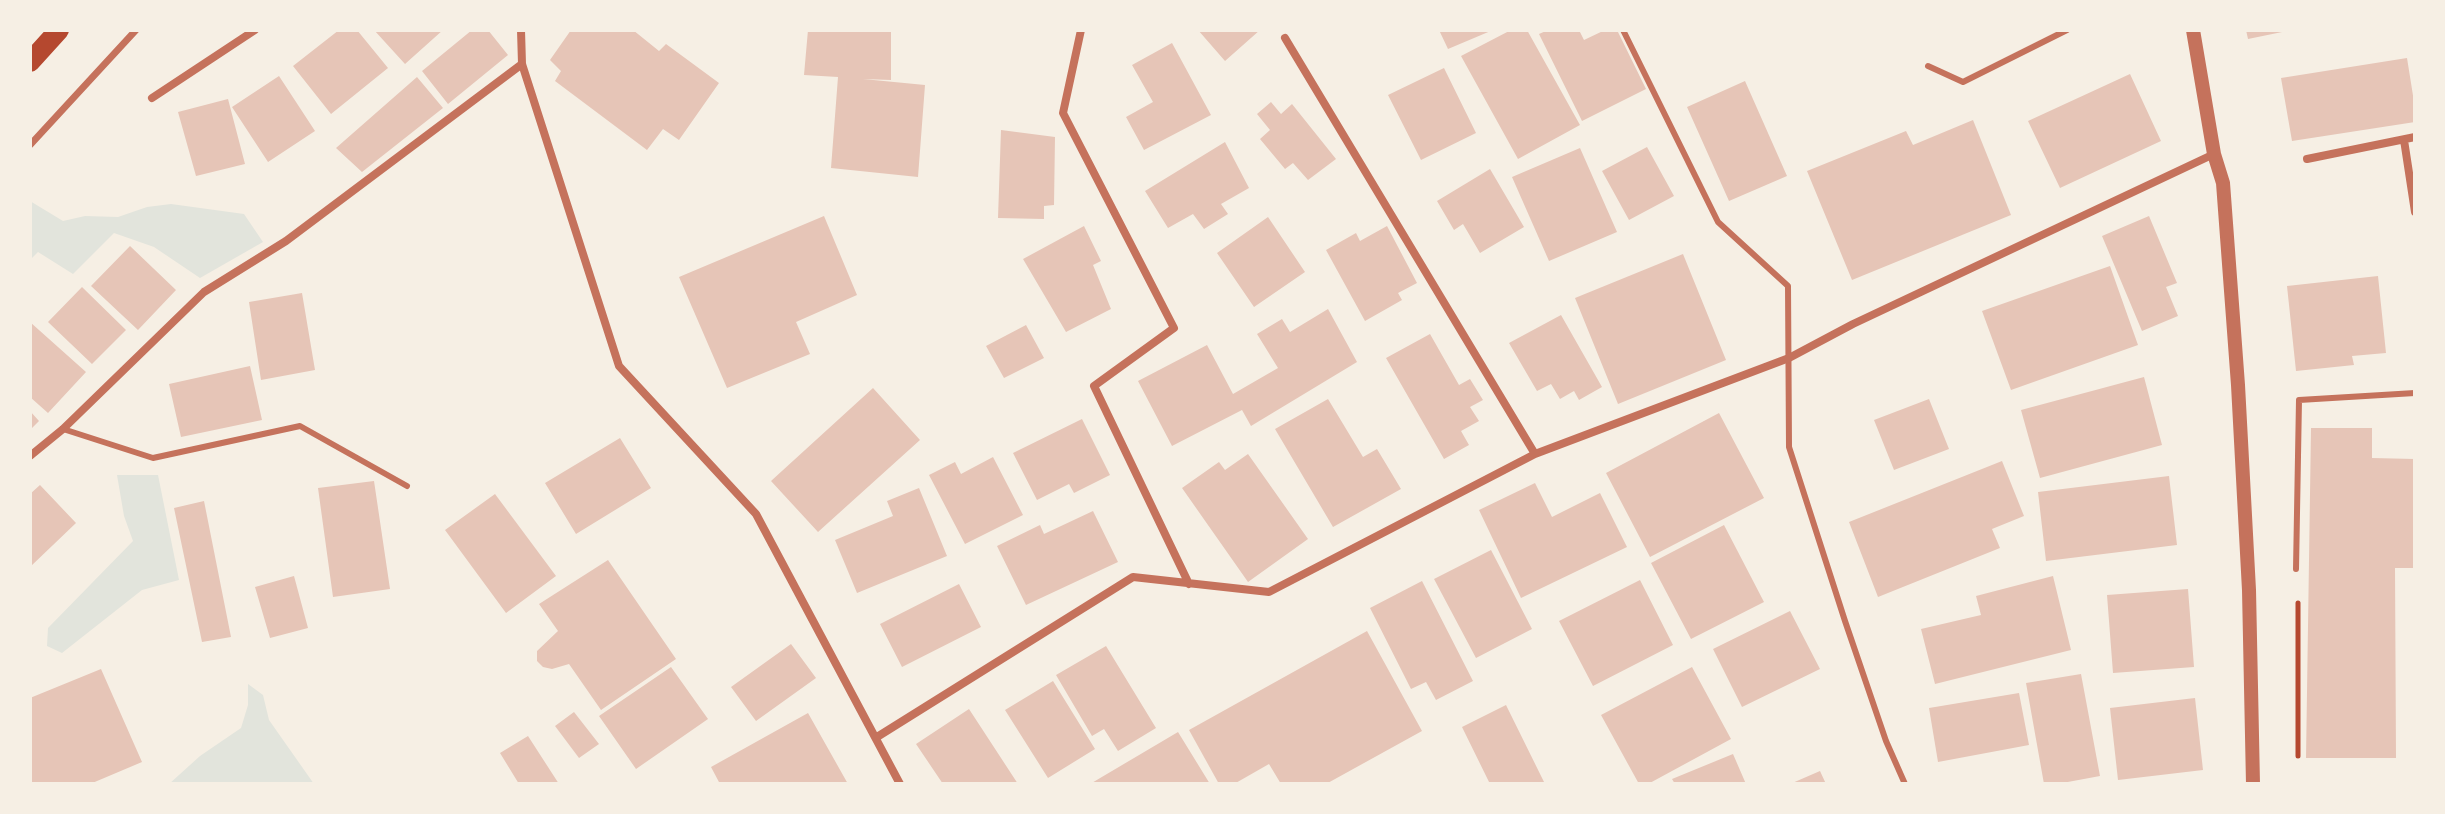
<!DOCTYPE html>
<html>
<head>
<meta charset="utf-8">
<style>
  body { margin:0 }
  #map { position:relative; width:2445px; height:814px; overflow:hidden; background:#f6efe4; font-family:Helvetica,sans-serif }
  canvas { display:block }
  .frame { position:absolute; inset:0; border:32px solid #f6efe4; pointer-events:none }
</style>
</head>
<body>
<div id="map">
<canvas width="2445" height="814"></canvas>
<div class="frame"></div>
</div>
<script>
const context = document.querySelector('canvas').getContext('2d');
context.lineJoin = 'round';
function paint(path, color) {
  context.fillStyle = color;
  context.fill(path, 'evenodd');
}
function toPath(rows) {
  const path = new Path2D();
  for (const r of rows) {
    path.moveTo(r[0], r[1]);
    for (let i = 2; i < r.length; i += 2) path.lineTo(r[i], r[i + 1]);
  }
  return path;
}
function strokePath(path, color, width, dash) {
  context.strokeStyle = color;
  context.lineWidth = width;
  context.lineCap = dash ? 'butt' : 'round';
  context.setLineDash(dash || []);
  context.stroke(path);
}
paint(toPath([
  [30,201,63,221,85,216,118,217,147,207,171,204,244,214,263,242,200,278,154,247,114,233,73,274,38,252,30,260],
  [117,475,158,475,179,580,142,590,62,653,47,646,48,628,133,541,124,516],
  [248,684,263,695,269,720,314,784,169,784,200,756,241,728,248,705]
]), '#e2e4dc');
paint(toPath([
  [339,30,357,30,388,68,331,114,293,66],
  [374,30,443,30,405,64],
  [472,30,488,30,508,55,448,104,422,71],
  [571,30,633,30,659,51,666,44,719,83,679,140,663,129,647,150,555,81,561,71,550,60],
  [808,30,891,32,891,80,863,79,925,85,918,177,831,168,838,77,804,75],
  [1198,30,1260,30,1225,61],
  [1439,30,1493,30,1448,49],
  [1511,30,1527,30,1580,125,1518,159,1461,56],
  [1548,30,1579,30,1584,40,1605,30,1617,30,1646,89,1582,121,1539,34],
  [2246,30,2287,30,2287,31,2248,39],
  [1172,43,1211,115,1144,150,1126,117,1153,102,1132,65],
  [2407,58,2415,108,2415,122,2292,141,2281,78],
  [1444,68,1476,133,1421,160,1388,95],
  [2130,74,2161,141,2060,188,2028,121],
  [279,76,315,131,268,162,232,107],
  [417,77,443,108,362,172,336,148],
  [1745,81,1787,176,1729,201,1687,107],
  [228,99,245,164,196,176,178,112],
  [1271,102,1281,114,1292,104,1336,159,1308,180,1293,163,1285,169,1260,139,1270,130,1257,114],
  [1973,120,2011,215,1852,280,1807,171,1906,131,1913,145],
  [1001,130,1055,137,1054,205,1044,206,1044,219,998,218],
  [1225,142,1249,188,1221,204,1228,214,1204,229,1193,214,1168,228,1145,191],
  [1647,147,1674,196,1629,220,1602,171],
  [1580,148,1617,232,1549,261,1512,177],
  [1490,169,1524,227,1480,253,1463,224,1454,230,1437,201],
  [824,216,857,295,796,322,810,354,727,388,679,277],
  [2149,216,2177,283,2166,287,2178,316,2142,331,2102,236],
  [1268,217,1305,272,1254,307,1217,253],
  [1084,226,1101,261,1093,265,1111,309,1066,332,1023,259],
  [1387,226,1417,283,1398,293,1402,300,1365,321,1326,250,1356,233,1360,241],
  [130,246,176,290,138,330,91,286],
  [1683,254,1726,360,1618,404,1575,298],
  [2110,266,2138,345,2011,390,1982,311],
  [2378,276,2386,353,2352,356,2354,365,2296,371,2287,286],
  [82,287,126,330,92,364,48,322],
  [302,293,315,370,261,380,249,302],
  [1328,309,1357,362,1251,426,1242,410,1172,446,1138,381,1207,345,1233,394,1278,368,1257,334,1282,319,1290,332],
  [1561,315,1602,387,1579,400,1574,391,1560,399,1551,384,1537,391,1509,343],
  [30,322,86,372,48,413,30,397],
  [1026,325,1044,358,1004,378,986,346],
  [1430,334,1459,385,1470,379,1483,400,1470,407,1479,421,1461,431,1469,445,1444,459,1386,358],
  [250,366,262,420,181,437,169,384],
  [2144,377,2162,445,2040,478,2021,410],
  [873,388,920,440,818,532,771,481],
  [1328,399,1363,457,1377,449,1401,489,1333,527,1275,429],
  [1929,399,1949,449,1894,470,1874,420],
  [30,411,39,421,30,430],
  [1719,413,1764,498,1650,557,1606,473],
  [1082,419,1110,475,1074,493,1069,484,1037,500,1013,453],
  [2311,428,2372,428,2372,458,2415,459,2415,568,2395,568,2396,758,2306,758],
  [620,438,651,488,576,534,545,483],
  [1248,454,1308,539,1248,582,1182,488,1219,462,1225,470],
  [993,457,1023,515,965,544,929,475,955,462,961,474],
  [2002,461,2024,516,1992,529,2000,548,1878,597,1849,522],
  [2169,476,2177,545,2046,561,2038,492],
  [374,481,390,589,333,597,318,488],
  [1535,483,1552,517,1600,493,1627,547,1521,598,1479,510],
  [40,485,76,523,30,567,30,494],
  [919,488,947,556,857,593,835,540,893,516,887,501],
  [495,494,556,576,506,613,445,530],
  [204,501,231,637,202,642,174,508],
  [1093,511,1118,562,1026,605,997,546,1040,525,1044,534],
  [1724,525,1764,602,1691,639,1651,563],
  [1491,550,1532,629,1476,658,1434,579],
  [608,560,676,659,601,710,569,664,552,669,543,667,537,661,537,651,558,631,539,604],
  [294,576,308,628,270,638,255,587],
  [2053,576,2071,650,1935,684,1921,629,1981,615,1976,596],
  [1640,580,1673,645,1593,686,1559,621],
  [1422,581,1473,681,1436,700,1426,682,1411,689,1370,608],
  [959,584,981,627,902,667,880,624],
  [2188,589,2194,667,2113,673,2107,595],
  [1790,611,1820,669,1742,707,1713,649],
  [1367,631,1422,731,1326,784,1281,784,1269,764,1234,784,1219,784,1189,730],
  [791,644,816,678,756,721,731,687],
  [1106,646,1156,728,1118,751,1104,729,1092,736,1056,675],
  [671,667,708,719,636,769,599,716],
  [1692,667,1731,739,1648,784,1639,784,1601,715],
  [101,669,142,762,90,784,30,784,30,698],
  [2081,674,2100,776,2057,784,2044,784,2026,683],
  [1053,681,1095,749,1048,778,1005,710],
  [2019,693,2029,745,1938,762,1929,708],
  [2195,698,2203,770,2118,780,2110,708],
  [1506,705,1545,784,1490,784,1462,727],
  [969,709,1018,784,943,784,916,744],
  [574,712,599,744,579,758,555,726],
  [808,713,848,784,720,784,711,767],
  [1178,732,1210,784,1090,784],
  [528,736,559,784,519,784,500,753],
  [1733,754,1746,784,1675,784,1672,779],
  [1820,771,1826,784,1790,784]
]), '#e6c5b7');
strokePath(toPath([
  [2298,756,2298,603]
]), '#b5482f', 5);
strokePath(toPath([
  [1623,30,1718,222,1788,286,1789,447,1845,621,1886,741,1905,784],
  [1928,66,1963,82,2067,30],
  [63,429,153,458,300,426,407,486],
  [2296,569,2299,400,2415,393]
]), '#c5725c', 6);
strokePath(toPath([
  [30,145,136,30]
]), '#c5725c', 7);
strokePath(toPath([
  [521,30,522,64,619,366,756,514,900,784],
  [1081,30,1063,113,1174,328,1094,386,1189,584],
  [1285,38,1535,454],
  [152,98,255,30],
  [2404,140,2415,212],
  [2307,159,2415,137],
  [30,456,63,429,204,292,286,241,522,64],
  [877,737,1133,577,1269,592,1535,454,1789,358,1853,324,2214,154]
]), '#c5725c', 8);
strokePath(toPath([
  [2193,30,2214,154,2223,183,2238,385,2249,590,2253,784]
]), '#c5725c', 14);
strokePath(toPath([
  [30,62,59,30]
]), '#b5482f', 20);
</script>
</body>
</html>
